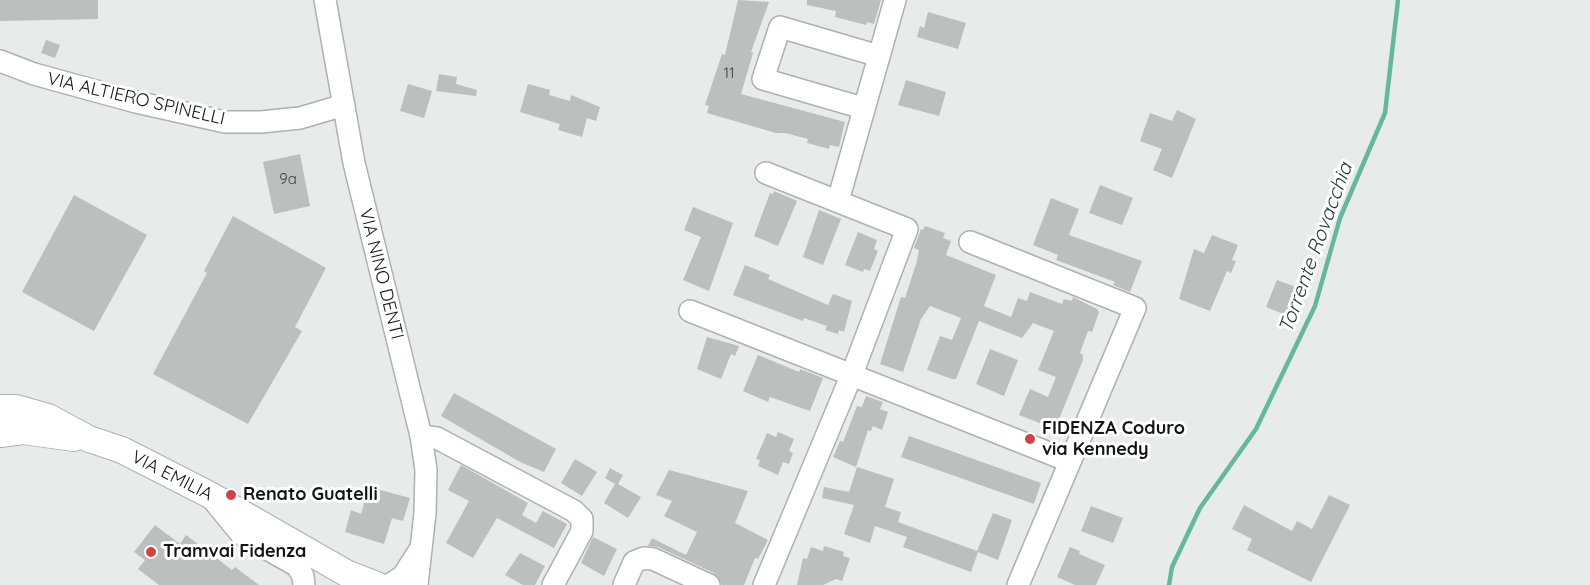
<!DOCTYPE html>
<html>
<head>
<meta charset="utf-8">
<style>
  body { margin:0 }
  canvas { display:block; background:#e7ebea }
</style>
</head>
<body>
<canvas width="1590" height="585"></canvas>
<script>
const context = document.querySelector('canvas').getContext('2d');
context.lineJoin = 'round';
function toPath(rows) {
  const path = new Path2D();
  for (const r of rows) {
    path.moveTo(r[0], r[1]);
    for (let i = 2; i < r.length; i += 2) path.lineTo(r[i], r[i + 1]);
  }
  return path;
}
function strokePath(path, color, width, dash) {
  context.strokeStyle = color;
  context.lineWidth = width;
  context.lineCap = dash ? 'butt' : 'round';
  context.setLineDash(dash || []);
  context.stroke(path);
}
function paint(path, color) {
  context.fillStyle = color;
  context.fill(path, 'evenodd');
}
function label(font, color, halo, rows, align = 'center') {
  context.font = font + ' Quicksand,sans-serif';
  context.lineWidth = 6;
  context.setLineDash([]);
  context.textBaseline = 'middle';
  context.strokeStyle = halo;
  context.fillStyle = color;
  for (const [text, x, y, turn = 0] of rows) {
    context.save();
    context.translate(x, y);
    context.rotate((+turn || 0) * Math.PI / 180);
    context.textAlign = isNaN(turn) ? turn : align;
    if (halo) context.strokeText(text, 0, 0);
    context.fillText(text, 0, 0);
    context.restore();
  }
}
strokePath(toPath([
  [1169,585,1172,567,1200,508,1256,429,1315,306,1340,218,1385,113,1398,0]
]), '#65b79e', 4.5);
paint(toPath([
  [0,0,98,0,98,19,0,21],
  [738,0,769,2,751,52,753,53,741,94,845,122,839,147,830,145,829,149,807,143,808,139,785,133,776,133,707,113,709,106,705,105,722,54,725,55],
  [807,0,881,0,874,24,867,22,866,25,835,17,836,11,807,5],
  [928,12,966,23,958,49,917,37,920,26,924,28],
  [46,40,60,45,55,58,41,53],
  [439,74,457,77,456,84,477,90,476,96,436,91],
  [906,80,946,92,939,116,898,105],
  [408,84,432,91,424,118,400,111],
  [528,84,550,90,549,95,570,101,571,95,600,107,596,121,587,118,582,137,558,130,560,124,520,112],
  [1177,110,1196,119,1172,178,1153,170,1162,149,1140,141,1150,113,1172,121],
  [300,154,310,206,274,214,263,162],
  [1100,185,1133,198,1122,225,1089,213],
  [774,191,797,201,778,246,754,236,770,193,773,194],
  [74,195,147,235,94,331,22,292],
  [1051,198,1079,209,1069,235,1142,261,1130,292,1113,285,1115,282,1056,260,1058,255,1033,245],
  [693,207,733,223,709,291,683,280,701,237,684,230],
  [819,210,841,219,823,265,803,257],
  [233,216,326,268,295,327,302,331,248,424,153,374,207,273,204,271],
  [925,226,945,233,943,238,951,241,946,255,996,275,984,306,1011,317,1018,298,1027,301,1030,292,1062,304,1064,299,1072,301,1073,297,1097,309,1099,312,1092,332,1088,331,1080,353,1083,355,1083,360,1055,429,1019,415,1030,389,1048,397,1056,377,1038,370,1054,331,1033,323,1022,338,979,321,956,379,952,379,927,370,940,336,952,340,961,318,930,306,921,319,903,372,880,364,901,297,905,298,917,261,919,250,914,248,921,229,923,230],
  [858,232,877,240,874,249,878,251,870,271,864,269,863,272,845,265],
  [1212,235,1238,245,1232,260,1236,261,1231,273,1227,271,1210,311,1179,299,1194,249,1204,253],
  [745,265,770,275,768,279,828,305,833,294,852,301,844,332,839,330,838,334,825,330,827,326,804,318,803,321,733,295],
  [1277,280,1296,287,1288,304,1293,306,1288,316,1266,307],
  [707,337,739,346,735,356,731,354,721,379,697,369],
  [990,349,1018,360,1004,396,976,384],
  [758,355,799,372,800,369,823,378,810,411,770,397,768,402,743,391],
  [454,393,556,449,544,472,520,462,441,416],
  [866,396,883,402,880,409,888,412,882,430,873,426,871,431,868,430,856,467,833,457,840,441,843,442,857,406,862,407],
  [778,432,794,439,789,451,793,453,789,464,783,462,778,475,758,466,760,460,756,459,767,433,776,437],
  [909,436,1041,483,1034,504,901,457],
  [575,459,597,472,582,496,561,483],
  [461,465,528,503,522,515,536,523,543,511,567,524,554,548,497,518,473,558,446,543,469,501,448,490],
  [857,467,894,479,885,507,901,512,898,522,977,551,993,513,1012,520,998,560,978,552,971,572,903,547,907,537,875,526,870,543,844,534,854,505,822,498,824,487,849,492],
  [610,468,623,475,618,484,641,497,628,518,604,503,615,484,605,478],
  [669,470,748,491,735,523,768,540,758,559,755,558,744,585,722,585,714,573,658,547,648,546,652,538,686,555,697,532,664,516,672,501,656,495],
  [369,487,410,498,403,521,392,518,384,544,345,532,351,510,361,514],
  [1329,495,1350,505,1311,582,1247,550,1252,539,1232,529,1244,505,1292,531,1297,521,1312,529],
  [1091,506,1123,518,1113,543,1081,531],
  [155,525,180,544,186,535,232,570,235,567,259,585,159,585,138,569,145,560,134,552],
  [593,537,617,549,604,576,581,563],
  [824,546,844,552,843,556,850,558,842,581,836,579,823,585,797,585,803,558,807,559,811,547,823,551],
  [1070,547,1080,551,1079,554,1105,565,1096,585,1075,585,1057,577],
  [520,553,545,566,535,585,523,585,505,575]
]), '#bbbfbd');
const minor = toPath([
  [325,0,354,163,421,436,426,470,425,513,417,585],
  [0,61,34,74,136,102,225,122,261,122,300,118,344,105],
  [863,108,763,79,780,27,879,56],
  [838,201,895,0],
  [970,242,1135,308,1018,585],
  [690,311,1069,461],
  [421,436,437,438,574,511,582,519,582,531,553,585],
  [214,501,241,534,297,566,303,576,304,585],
  [389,585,403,576,419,551],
  [624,585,634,562,644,558,653,559,709,585],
  [764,585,852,374,907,229,766,173]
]);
const major = toPath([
  [0,408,16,408,48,417,89,439,122,450,208,494,346,573,377,585],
  [0,434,23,431,74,438]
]);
strokePath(minor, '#aeb1b0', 24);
strokePath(major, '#aeb1b0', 28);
strokePath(minor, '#fff', 21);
strokePath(major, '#fff', 26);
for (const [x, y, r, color] of [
  [1030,439,6,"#d14149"],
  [231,495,6,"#d14149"],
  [151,552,6,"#d14149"]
]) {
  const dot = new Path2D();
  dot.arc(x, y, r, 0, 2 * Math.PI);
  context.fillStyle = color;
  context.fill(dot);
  strokePath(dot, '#fff', 2);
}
label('15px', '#3d3f3e', null, [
  ["11",729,73],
  ["9a",288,179]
]);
label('18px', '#131414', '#fff', [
  ["VIA ALTIERO SPINELLI",136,99,13],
  ["VIA NINO DENTI",381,274,76],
  ["VIA EMILIA",172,476,27]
]);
label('bold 18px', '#131414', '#fff', [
  ["FIDENZA Coduro",1042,429],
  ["via Kennedy",1042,450],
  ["Renato Guatelli",243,495],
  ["Tramvai Fidenza",163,552]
], 'left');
label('italic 20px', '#173d32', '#fff', [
  ["Torrente Rovacchia",1316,248,-70]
]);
</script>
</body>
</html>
